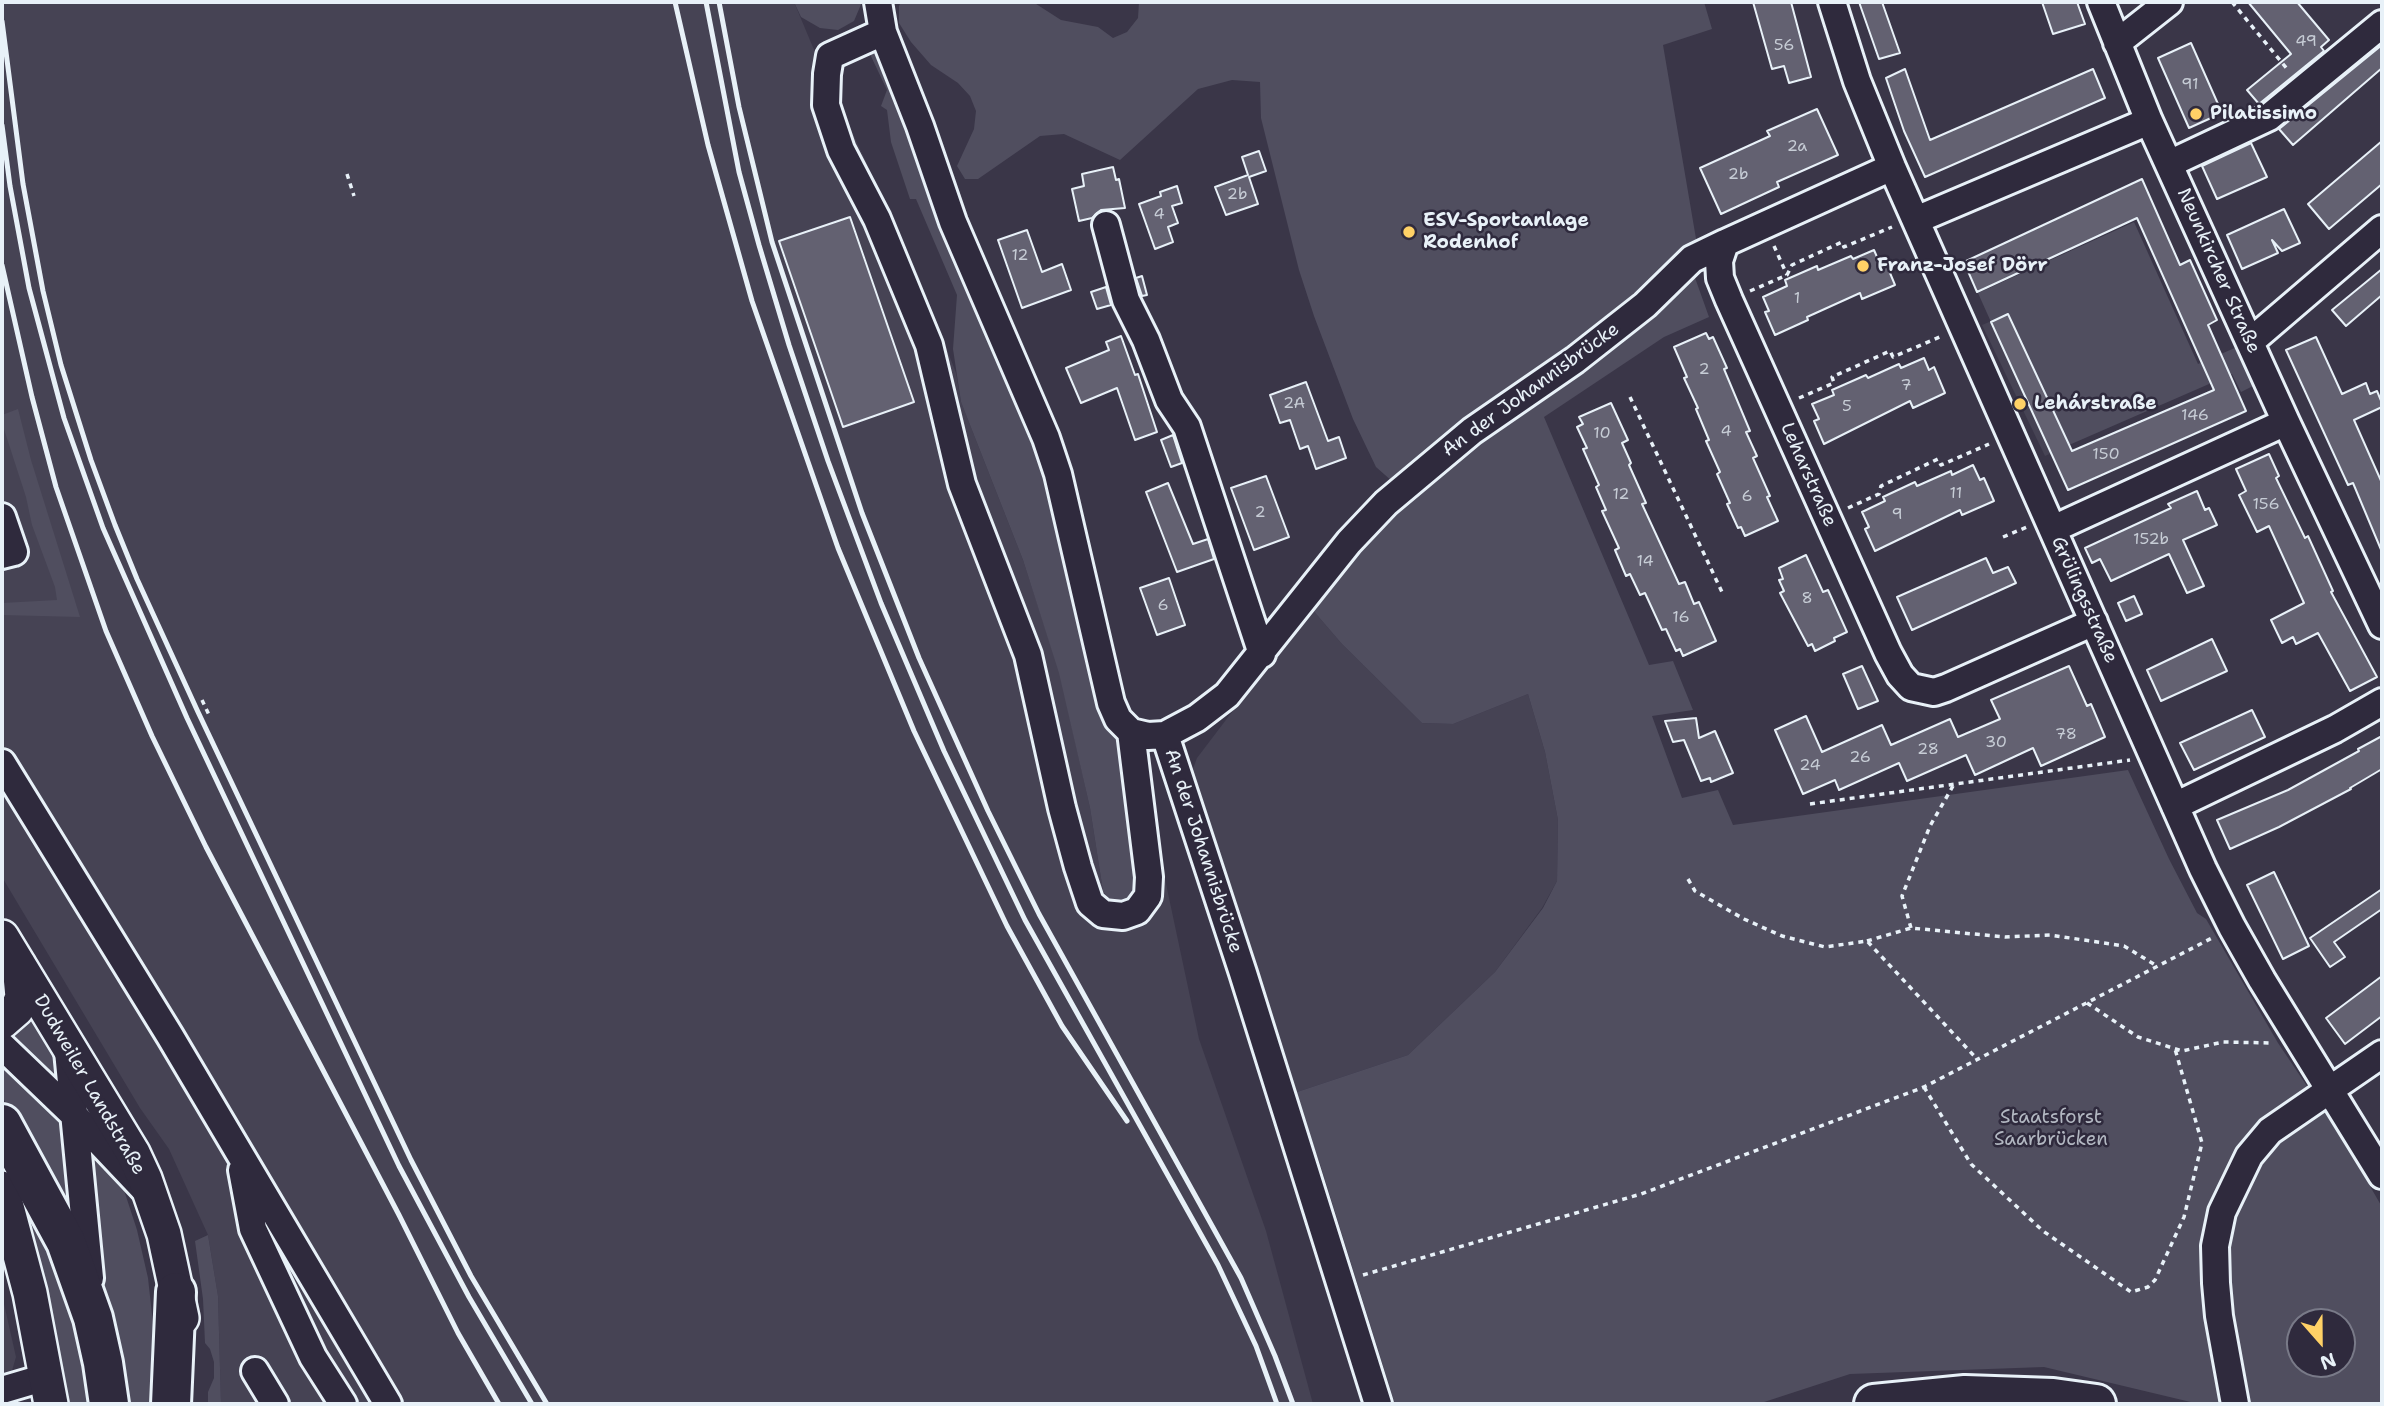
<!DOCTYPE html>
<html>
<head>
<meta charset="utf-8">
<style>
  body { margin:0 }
  #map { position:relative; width:2384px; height:1406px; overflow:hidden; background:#3a3648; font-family:"Shantell Sans",sans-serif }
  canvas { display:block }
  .frame { position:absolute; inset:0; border:4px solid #e8f1f8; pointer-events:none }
  .north { position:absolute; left:2286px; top:1308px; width:70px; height:70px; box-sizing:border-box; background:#2f2a3d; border:2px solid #797a88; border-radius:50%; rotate:159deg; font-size:19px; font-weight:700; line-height:28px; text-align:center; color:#e8f1f8 }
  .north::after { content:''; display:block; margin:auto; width:24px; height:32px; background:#ffd166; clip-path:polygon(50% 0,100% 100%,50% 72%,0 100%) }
</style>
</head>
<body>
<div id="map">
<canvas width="2384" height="1406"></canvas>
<div class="frame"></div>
<div class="north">N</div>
</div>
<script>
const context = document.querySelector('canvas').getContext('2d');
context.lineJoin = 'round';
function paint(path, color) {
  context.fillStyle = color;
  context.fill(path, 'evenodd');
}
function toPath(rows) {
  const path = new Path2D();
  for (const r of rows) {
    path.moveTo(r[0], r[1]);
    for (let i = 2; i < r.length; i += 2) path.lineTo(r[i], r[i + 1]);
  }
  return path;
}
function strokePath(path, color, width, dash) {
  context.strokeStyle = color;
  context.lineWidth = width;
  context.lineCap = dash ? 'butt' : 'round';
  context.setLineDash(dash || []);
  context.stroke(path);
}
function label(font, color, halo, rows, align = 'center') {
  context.font = font + ' "Shantell Sans",sans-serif';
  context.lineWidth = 5;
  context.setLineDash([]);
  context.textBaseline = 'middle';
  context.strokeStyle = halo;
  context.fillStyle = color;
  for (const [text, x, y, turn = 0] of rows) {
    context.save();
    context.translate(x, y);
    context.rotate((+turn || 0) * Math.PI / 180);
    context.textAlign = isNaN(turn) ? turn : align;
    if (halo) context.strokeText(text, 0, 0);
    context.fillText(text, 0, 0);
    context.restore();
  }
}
paint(toPath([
  [2,2,794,2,812,45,918,275,956,373,961,402,1023,560,1060,673,1090,808,1103,891,1155,832,1199,1039,1266,1231,1313,1404,221,1404,218,1296,208,1235,169,1149,140,1108,2,877],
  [2008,314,2069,445,2045,456,1982,325],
  [1311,608,1342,644,1422,723,1453,724,1528,694,1545,752,1558,820,1557,881,1542,908,1495,972,1408,1055,1294,1093,1190,777,1197,758],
  [2,1295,16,1357,11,1374,2,1380]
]), '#464354');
paint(toPath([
  [794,2,862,2,854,21,838,30,820,28,801,17],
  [901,2,1033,2,1061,20,1098,27,1113,38,1127,32,1138,18,1139,2,1704,2,1712,29,1663,45,1701,268,1694,275,1709,317,1664,337,1544,417,1649,665,1673,661,1693,710,1652,716,1682,798,1718,790,1733,825,2128,770,2169,859,2197,913,2206,919,2278,1043,2344,1141,2382,1207,2382,1404,2199,1404,2044,1367,1850,1374,1758,1404,1395,1404,1320,1164,1294,1093,1408,1055,1495,972,1543,908,1557,881,1558,820,1545,752,1528,694,1453,724,1422,723,1342,644,1311,608,1393,482,1376,467,1353,419,1314,316,1299,270,1261,118,1260,82,1232,80,1198,89,1120,160,1064,134,1040,136,978,179,965,179,957,166,974,129,976,111,970,96,958,83,931,65,911,42,899,23,899,6],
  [2300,1322,2342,1322,2342,1364,2300,1364],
  [879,47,1013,387,1023,425,1037,456,1046,467,1121,747,1138,871,1137,886,1131,899,1118,903,1109,899,1103,891,1090,808,1059,673,1023,560,961,402,953,349,957,295,916,199,910,199,891,142,887,110,881,106,887,90,869,52],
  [2134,222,2198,364,2237,347,2255,385,2241,392,2232,374,2069,445,2008,314,1991,322,1978,293],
  [18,409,31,460,80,617,2,615,2,603,57,600,55,587,32,525,26,497,2,423,2,415],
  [32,1013,53,1047,63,1094,6,1037],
  [2,1055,68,1122,78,1232,2,1096],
  [84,1142,121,1181,137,1230,148,1278,156,1351,156,1404,125,1404,101,1284],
  [18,1184,44,1232,81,1334,91,1404,60,1404],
  [208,1235,218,1296,221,1404,208,1404,208,1392,214,1378,214,1362,210,1349,205,1343,203,1299,195,1241]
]), '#504e5f');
const building = toPath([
  [1753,2,1791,2,1811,77,1789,83,1784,66,1772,69,1753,2],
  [1859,2,1882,2,1900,53,1879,59,1859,2],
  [2042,2,2077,2,2085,24,2053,34,2042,2],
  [2248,2,2297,2,2329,40,2321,47,2324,51,2259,104,2247,90,2291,54,2248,2],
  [2191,43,2222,113,2189,128,2158,58,2191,43],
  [2382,45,2382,68,2293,145,2279,129,2382,45],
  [1905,69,1930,140,2093,69,2105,98,1925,177,1904,131,1886,78,1905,69],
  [1817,109,1838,155,1777,182,1779,187,1721,214,1700,168,1770,136,1767,131,1817,109],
  [2382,141,2382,184,2329,229,2308,204,2382,141],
  [2251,143,2267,177,2217,199,2202,166,2251,143],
  [1259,151,1266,171,1249,177,1258,204,1226,215,1215,187,1248,175,1242,157,1259,151],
  [1113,167,1116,180,1119,179,1125,208,1101,210,1092,218,1079,221,1072,189,1084,186,1082,174,1113,167],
  [2142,179,2180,265,2190,260,2217,320,2208,325,2246,411,2068,490,1991,322,2008,314,2072,451,2214,390,2137,218,1977,292,1964,262,2142,179],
  [1177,186,1182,203,1172,206,1178,223,1168,227,1173,242,1155,249,1139,204,1161,196,1160,192,1177,186],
  [2284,209,2300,243,2282,251,2272,240,2278,253,2242,269,2227,235,2284,209],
  [850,217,914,402,843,427,779,241,850,217],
  [1027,230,1042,272,1062,264,1071,290,1022,308,998,240,1027,230],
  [1874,250,1880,264,1885,261,1895,285,1862,299,1860,293,1807,317,1808,320,1775,335,1765,312,1769,311,1763,297,1787,286,1785,280,1817,266,1818,270,1851,256,1853,259,1874,250],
  [2382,269,2382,295,2346,326,2332,310,2382,269],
  [1142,276,1147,295,1142,296,1136,278,1142,276],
  [1106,287,1111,305,1097,309,1091,292,1106,287],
  [1706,333,1709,339,1713,337,1727,368,1724,369,1750,431,1746,432,1757,456,1753,458,1770,496,1767,497,1778,521,1745,536,1741,527,1738,528,1727,504,1730,503,1717,474,1720,472,1706,441,1709,440,1696,409,1698,408,1684,378,1687,377,1674,347,1706,333],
  [1121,336,1135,375,1138,374,1157,432,1135,440,1117,388,1081,403,1066,368,1109,350,1106,342,1121,336],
  [2316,337,2342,394,2366,383,2370,394,2377,391,2382,403,2382,407,2354,420,2382,483,2382,552,2353,483,2348,485,2286,350,2316,337],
  [1924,358,1929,370,1934,367,1945,393,1913,408,1910,401,1824,444,1814,421,1819,419,1812,404,1834,395,1832,390,1866,375,1868,378,1899,364,1901,368,1924,358],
  [1306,382,1328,441,1339,437,1346,458,1316,469,1308,446,1300,449,1290,420,1280,423,1270,395,1306,382],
  [1611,403,1628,440,1622,443,1631,463,1629,465,1646,503,1642,504,1679,584,1685,582,1694,604,1699,602,1716,641,1683,656,1680,649,1676,651,1666,629,1662,630,1645,593,1640,595,1630,574,1626,576,1615,550,1619,548,1602,511,1606,510,1596,487,1599,485,1583,449,1587,448,1577,427,1583,424,1579,417,1611,403],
  [1173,435,1182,463,1171,467,1161,440,1173,435],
  [2269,454,2279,476,2276,478,2305,538,2308,536,2333,591,2331,592,2377,677,2350,691,2318,633,2296,644,2293,637,2282,643,2271,620,2304,603,2269,526,2257,532,2239,495,2246,491,2236,469,2269,454],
  [1973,465,1980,480,1984,478,1994,501,1962,515,1960,510,1875,551,1865,529,1869,527,1862,512,1885,501,1883,497,1915,482,1917,486,1951,471,1952,475,1973,465],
  [1266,476,1289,537,1254,550,1231,488,1266,476],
  [1168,483,1193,544,1208,539,1214,559,1177,572,1146,492,1168,483],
  [2197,491,2205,510,2209,508,2217,525,2183,540,2204,586,2187,593,2169,554,2111,581,2100,559,2092,563,2085,548,2171,508,2168,504,2197,491],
  [1806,555,1823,592,1828,590,1847,632,1834,638,1835,641,1815,651,1812,644,1808,646,1780,593,1784,591,1779,580,1783,579,1779,568,1806,555],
  [1986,558,1993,573,2008,567,2016,583,1912,630,1897,597,1986,558],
  [1169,578,1185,625,1157,635,1140,588,1169,578],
  [2134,596,2142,614,2126,621,2118,603,2134,596],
  [2212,639,2227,671,2161,701,2147,670,2212,639],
  [1862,666,1878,701,1858,709,1843,674,1862,666],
  [2069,666,2087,706,2091,704,2105,737,2041,766,2033,748,1975,775,1966,755,1907,781,1899,763,1839,790,1835,780,1803,794,1775,730,1806,716,1822,752,1882,725,1891,745,1950,719,1958,737,2000,719,1991,700,2069,666],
  [2252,710,2265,737,2194,770,2180,743,2252,710],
  [1696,718,1699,738,1715,731,1733,773,1711,782,1710,778,1701,781,1684,740,1673,742,1665,721,1696,718],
  [2382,736,2382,769,2350,788,2351,789,2279,827,2230,849,2217,820,2288,790,2359,751,2358,749,2382,736],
  [2274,872,2309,946,2283,959,2247,885,2274,872],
  [2382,889,2382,909,2334,942,2345,957,2330,967,2310,938,2382,889],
  [2382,976,2382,1016,2345,1044,2326,1018,2382,976]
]);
paint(building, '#636171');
strokePath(building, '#e8f1f8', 2);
const minor = toPath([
  [878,2,883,32,920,126,953,222,1046,438,1058,474,1111,703,1118,719,1131,732,1148,736,1165,735,1197,718,1227,695,1349,542,1386,503,1472,431,1575,360,1645,305,1692,259,1725,243],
  [1832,2,1857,81,1892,167,2203,869,2232,927,2262,980,2382,1175],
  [2101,2,2149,121,2286,422,2382,625],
  [883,32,830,56,827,74,826,105,841,150,877,219,929,345,962,484,1028,655,1062,808,1078,867,1090,903,1103,914,1123,916,1137,911,1148,896,1149,877,1131,732],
  [2117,43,2169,2],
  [2169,164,2269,117,2382,24],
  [1892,167,1725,243,1719,261,1720,278,1729,300,1888,653,1900,675,1911,687,1934,692,1946,688,2094,622],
  [1916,220,2149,121],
  [1106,225,1126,300,1146,340,1169,400,1187,427,1262,654],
  [2250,342,2382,229],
  [2,517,14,552,2,555],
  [2053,529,2286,422],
  [1165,735,1243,973,1378,1404],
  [2,763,170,1036,388,1404],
  [2175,806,2335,729,2382,702],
  [2,1046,74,1115,143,1188],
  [68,1051,90,1278],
  [242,1170,253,1229,313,1357,343,1404],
  [255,1371,275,1404],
  [2,1390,46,1377],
  [2235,1404,2219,1316,2216,1283,2215,1246,2222,1212,2249,1156,2270,1131,2382,1054]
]);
const major = toPath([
  [2,937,133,1153,145,1179,164,1234,182,1318],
  [2,1022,17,1009,22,997,19,965],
  [2,1188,30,1293,51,1404]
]);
const highway = toPath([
  [2,1124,66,1242,93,1318,103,1363,109,1404],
  [171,1404,176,1292],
  [1874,1404,1965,1395,2053,1398,2096,1404]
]);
strokePath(minor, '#e8f1f8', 32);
strokePath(major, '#e8f1f8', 38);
strokePath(highway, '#e8f1f8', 44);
strokePath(toPath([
  [2232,2,2288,70],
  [347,174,354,196],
  [1774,246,1787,275],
  [1750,291,1787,275,1792,265,1842,242,1844,247,1892,227],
  [1630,397,1722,592],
  [1799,398,1834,383,1832,377,1890,351,1893,357,1942,336],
  [1848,508,1879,494,1881,486,1938,459,1941,465,1989,444],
  [2003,537,2027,527],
  [202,700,209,715],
  [1810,804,2130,760],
  [1688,879,1695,891,1744,919,1782,936,1825,947,1867,941,1977,1059],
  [1911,928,1902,896,1930,826,1953,786],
  [1867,941,1911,928,2005,937,2050,935,2124,946,2157,966],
  [2087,1003,2138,1037,2182,1051,2223,1042,2273,1043],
  [1924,1087,1971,1164,2043,1231,2131,1292,2148,1287,2155,1280,2184,1217,2202,1143,2175,1049],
  [1363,1275,1641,1194,1924,1087,2212,938]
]), '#e8f1f8', 3.5, [5, 5]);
strokePath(minor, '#2f2a3d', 26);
strokePath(major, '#2f2a3d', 33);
strokePath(highway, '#2f2a3d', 38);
strokePath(toPath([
  [675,2,708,145,752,301,838,548,914,731,1007,926,1062,1026,1127,1121],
  [706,2,739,172,759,245,789,345,828,461,881,603,944,751,1025,920,1218,1265,1256,1346,1277,1404],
  [719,2,739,107,772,242,862,513,919,658,988,811,1039,914,1241,1278,1275,1356,1293,1404],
  [2,21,23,184,43,291,61,365,91,460,115,525,137,579,198,712,411,1160,471,1276,547,1404],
  [2,125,10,186,29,288,64,418,103,528,187,718,399,1166,469,1297,532,1404],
  [2,265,32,397,56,487,106,631,152,736,206,847,399,1215,458,1333,499,1404]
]), '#e8f1f8', 5);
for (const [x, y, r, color] of [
  [2196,114,7,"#ffd166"],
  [1409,232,7,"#ffd166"],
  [1863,266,7,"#ffd166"],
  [2020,404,7,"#ffd166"]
]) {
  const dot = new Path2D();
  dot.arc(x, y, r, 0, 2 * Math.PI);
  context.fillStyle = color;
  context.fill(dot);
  strokePath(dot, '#2f2a3d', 2.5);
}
label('16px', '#c7cdd6', null, [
  ["49",2306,42],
  ["56",1784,46],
  ["91",2190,85],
  ["2a",1797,147],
  ["2b",1738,175],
  ["2b",1237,195],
  ["4",1159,215],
  ["12",1020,256],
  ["1",1797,299],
  ["2",1704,370],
  ["7",1906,386],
  ["2A",1294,404],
  ["5",1847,407],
  ["146",2195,416],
  ["4",1726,432],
  ["10",1602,434],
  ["150",2106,455],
  ["11",1956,494],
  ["12",1621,495],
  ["6",1747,497],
  ["156",2266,505],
  ["2",1260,513],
  ["9",1897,515],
  ["152b",2151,540],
  ["14",1645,562],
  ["8",1807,599],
  ["6",1163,606],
  ["16",1681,618],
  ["78",2066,735],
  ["30",1996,743],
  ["28",1928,750],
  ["26",1860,758],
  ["24",1810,766]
]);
label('bold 19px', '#e8f1f8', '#2f2a3d', [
  ["Pilatissimo",2210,114],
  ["ESV-Sportanlage",1423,221],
  ["Rodenhof",1423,243],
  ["Franz-Josef Dörr",1877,266],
  ["Lehárstraße",2034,404]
], 'left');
label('19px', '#e8f1f8', '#2f2a3d', [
  ["Neunkircher Straße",2218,271,66],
  ["An der Johannisbrücke",1531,390,-36],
  ["Leharstraße",1808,475,66],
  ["Grülingsstraße",2084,600,66],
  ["An der Johannisbrücke",1203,851,72],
  ["Dudweiler Landstraße",89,1085,60]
]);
label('19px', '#b3b8c2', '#2f2a3d', [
  ["Staatsforst",2051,1118],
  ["Saarbrücken",2051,1140]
]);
</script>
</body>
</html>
